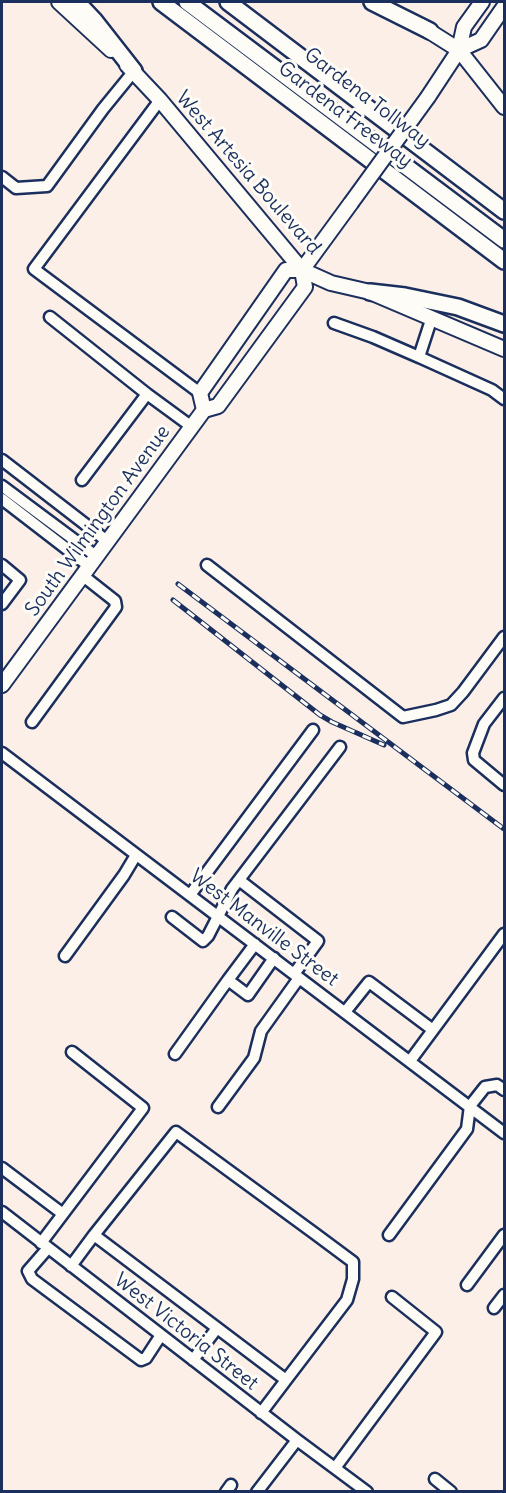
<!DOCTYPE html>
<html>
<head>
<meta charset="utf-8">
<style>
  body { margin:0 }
  #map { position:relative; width:506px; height:1493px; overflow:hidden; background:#fbefe7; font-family:Delius,sans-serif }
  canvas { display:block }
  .frame { position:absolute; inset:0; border:3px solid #1b2f5e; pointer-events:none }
</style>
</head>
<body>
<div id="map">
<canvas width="506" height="1493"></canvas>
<div class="frame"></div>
</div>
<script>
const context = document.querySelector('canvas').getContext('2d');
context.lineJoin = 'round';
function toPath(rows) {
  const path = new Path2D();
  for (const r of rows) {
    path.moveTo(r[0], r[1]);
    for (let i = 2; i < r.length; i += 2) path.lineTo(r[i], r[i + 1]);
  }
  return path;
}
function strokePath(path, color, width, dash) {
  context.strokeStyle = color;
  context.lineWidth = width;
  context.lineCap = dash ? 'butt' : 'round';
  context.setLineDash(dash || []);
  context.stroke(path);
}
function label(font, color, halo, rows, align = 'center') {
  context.font = font + ' Delius,sans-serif';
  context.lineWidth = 6;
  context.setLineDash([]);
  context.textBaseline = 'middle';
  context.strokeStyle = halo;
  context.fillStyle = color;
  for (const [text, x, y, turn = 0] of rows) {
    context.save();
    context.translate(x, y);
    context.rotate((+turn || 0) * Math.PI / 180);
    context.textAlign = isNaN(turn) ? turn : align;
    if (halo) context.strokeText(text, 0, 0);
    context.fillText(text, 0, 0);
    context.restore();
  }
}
const minor = toPath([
  [160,100,34,269,200,393],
  [2,177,16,188,47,186,103,109,134,71],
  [50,317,147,394,192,427],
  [432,317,419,357,492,390,504,399],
  [334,323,373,337,419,357],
  [2,460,107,541],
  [82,480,147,394],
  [2,486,96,556],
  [2,499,89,566],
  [2,565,20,580,2,604],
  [207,565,403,717,436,710,451,705,463,692,504,637],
  [504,698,484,724,473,753,474,760,504,785],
  [32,722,116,607,115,601,82,575],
  [2,753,504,1133],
  [239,880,318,941,294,974],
  [190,895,313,730],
  [172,917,203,941,208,936,232,889,340,747],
  [255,944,228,980,248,995,274,958],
  [65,956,124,875,136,855],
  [345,1012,369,982,433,1030,410,1061],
  [433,1030,504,934],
  [175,1054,228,980],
  [218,1107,254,1058,261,1031,299,978],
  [2,1168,63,1214],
  [2,1212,297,1440,367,1492],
  [94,1235,176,1132,314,1233,353,1262,353,1279,347,1300,286,1380],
  [389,1235,467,1129,470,1106,485,1087,497,1085,504,1090],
  [41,1243,143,1108,72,1052],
  [48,1248,28,1271,32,1279,141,1360,146,1358,161,1335],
  [71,1266,94,1235,286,1380,261,1413],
  [467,1285,504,1235],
  [494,1308,504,1295],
  [193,1360,217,1328],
  [335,1468,436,1332,392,1297],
  [435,1479,451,1492],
  [226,1492,231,1485],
  [257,1492,297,1440]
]);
const major = toPath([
  [59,2,111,50],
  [421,26,459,50,504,107],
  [459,50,481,40,504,7],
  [127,65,160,100,302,270,331,283,370,292,504,349],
  [428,97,459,50,464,27,482,2],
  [204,410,200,393,286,270,302,270],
  [2,685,204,410,218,406,305,287,302,270,351,203]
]);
const highway = toPath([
  [77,2,94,20,134,71],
  [161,2,504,261],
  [187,2,504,240],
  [228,2,504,211],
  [372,2,430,31],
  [370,292,405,296,458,307,504,324]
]);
strokePath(minor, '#1b2f5e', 15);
strokePath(major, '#1b2f5e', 18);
strokePath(highway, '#1b2f5e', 20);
strokePath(minor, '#fdfcf7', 10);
strokePath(major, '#fdfcf7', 14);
strokePath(highway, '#fdfcf7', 15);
const rail = toPath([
  [178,584,504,829],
  [173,600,320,715,332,722,384,745]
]);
strokePath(rail, '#1b2f5e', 5);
strokePath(rail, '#fdfcf7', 3, [9]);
const majorBridge = toPath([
  [351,203,428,97]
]);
strokePath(majorBridge, '#1b2f5e', 18, []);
strokePath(majorBridge, '#fdfcf7', 14);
label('20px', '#1b2f5e', '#fdfcf7', [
  ["Gardena Tollway",367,98,37],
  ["Gardena Freeway",345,115,37],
  ["West Artesia Boulevard",248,173,49],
  ["South Wilmington Avenue",98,521,-54],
  ["West Manville Street",264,928,37],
  ["West Victoria Street",186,1332,38]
]);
</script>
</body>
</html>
